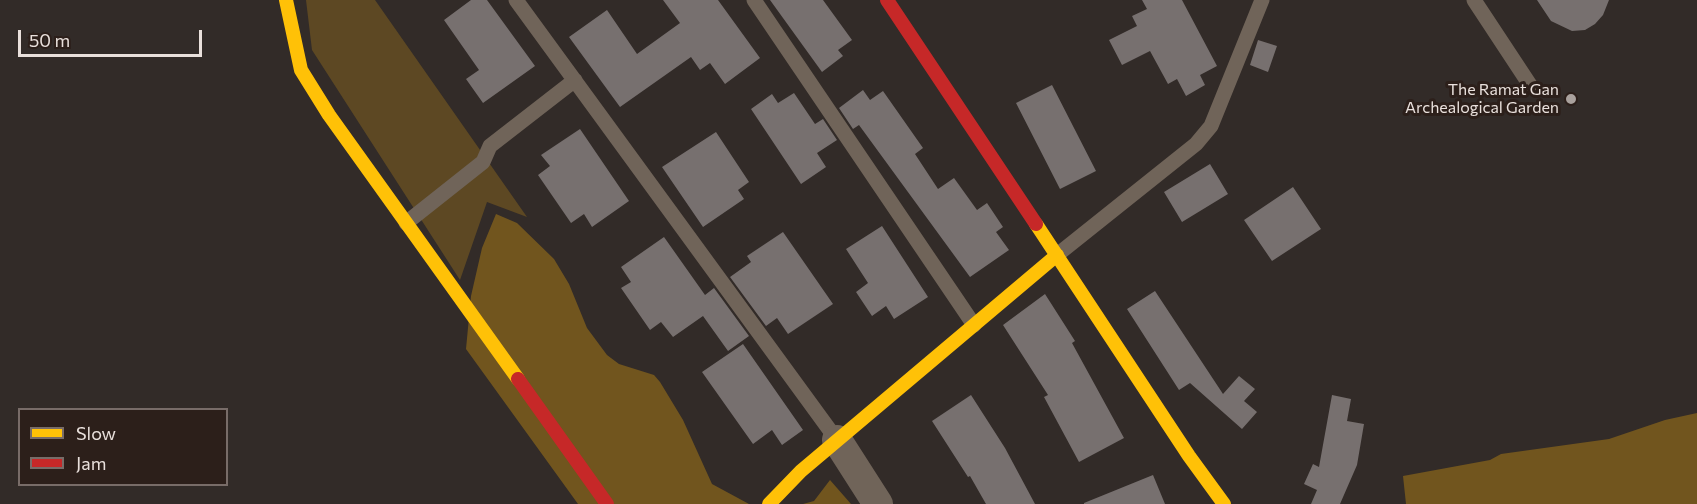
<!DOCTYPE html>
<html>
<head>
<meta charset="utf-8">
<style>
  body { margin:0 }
  #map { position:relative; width:1697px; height:504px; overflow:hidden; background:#322b28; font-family:Commissioner,sans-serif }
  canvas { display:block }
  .legend { position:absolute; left:18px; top:408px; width:210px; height:78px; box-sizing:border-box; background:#2c1f1a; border:2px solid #786c68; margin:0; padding:8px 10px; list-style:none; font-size:18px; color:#e9e0dc }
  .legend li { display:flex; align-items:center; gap:12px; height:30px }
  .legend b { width:30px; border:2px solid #786c68 }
  .scale { position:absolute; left:18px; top:30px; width:184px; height:27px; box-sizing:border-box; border:3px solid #e9e0dc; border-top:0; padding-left:8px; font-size:18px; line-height:21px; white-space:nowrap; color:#e9e0dc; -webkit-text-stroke:4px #2c1f1a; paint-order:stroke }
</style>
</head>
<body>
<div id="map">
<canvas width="1697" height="504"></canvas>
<ul class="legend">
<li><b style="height:8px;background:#ffc107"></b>Slow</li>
<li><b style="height:8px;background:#c62828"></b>Jam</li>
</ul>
<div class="scale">50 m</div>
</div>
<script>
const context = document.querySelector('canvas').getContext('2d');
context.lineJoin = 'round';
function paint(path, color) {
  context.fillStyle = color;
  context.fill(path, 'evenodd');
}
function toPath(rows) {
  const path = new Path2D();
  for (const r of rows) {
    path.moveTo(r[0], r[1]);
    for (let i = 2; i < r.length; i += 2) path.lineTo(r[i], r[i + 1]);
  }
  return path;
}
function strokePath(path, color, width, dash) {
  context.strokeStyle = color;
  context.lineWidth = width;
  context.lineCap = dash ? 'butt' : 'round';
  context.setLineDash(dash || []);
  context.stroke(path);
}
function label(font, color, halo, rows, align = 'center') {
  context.font = font + ' Commissioner,sans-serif';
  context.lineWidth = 6;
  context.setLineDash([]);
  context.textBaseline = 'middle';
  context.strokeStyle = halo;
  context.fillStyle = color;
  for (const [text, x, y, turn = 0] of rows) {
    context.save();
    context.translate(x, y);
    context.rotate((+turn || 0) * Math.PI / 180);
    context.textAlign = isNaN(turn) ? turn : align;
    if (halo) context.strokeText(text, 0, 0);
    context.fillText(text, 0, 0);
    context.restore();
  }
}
paint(toPath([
  [306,0,375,0,527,217,487,202,460,280,312,50]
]), '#5d4823');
paint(toPath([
  [496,214,517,223,554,259,569,284,587,328,607,355,619,364,654,375,660,382,683,420,712,484,749,504,578,504,466,349,471,296,482,248],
  [1697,413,1697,504,1406,504,1403,476,1490,460,1501,454,1609,439,1665,420],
  [830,480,851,504,803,504,814,501]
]), '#71551e');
paint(toPath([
  [471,0,487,0,535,66,483,103,466,79,479,70,444,20],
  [663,0,718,0,760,58,725,84,710,63,700,70,691,57,620,107,569,37,607,10,637,54,680,23],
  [770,0,823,0,852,40,838,50,843,56,822,72],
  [1142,0,1182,0,1217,66,1200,75,1205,85,1186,96,1177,79,1168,84,1150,51,1122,65,1109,40,1137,26,1132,16,1147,9],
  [1537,0,1609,0,1603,15,1595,24,1585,30,1572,31,1551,21],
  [1258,40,1277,46,1268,72,1250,65],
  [1052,85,1096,171,1060,189,1016,103],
  [863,90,870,100,883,91,923,148,915,154,938,189,954,178,977,210,987,203,1003,227,996,232,1009,250,970,277,859,125,853,129,839,108],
  [794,93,815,124,823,119,837,140,817,153,826,167,801,184,751,109,772,94,778,103],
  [580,129,629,201,592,227,584,214,571,223,538,175,550,166,541,155],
  [716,132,749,182,738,190,744,199,703,227,662,167],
  [1210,164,1228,194,1182,222,1164,192],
  [1293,187,1321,229,1272,261,1244,220],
  [882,226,928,297,894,319,886,306,872,316,856,292,868,283,846,249],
  [783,232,833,304,788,334,777,318,766,326,730,277,751,262,747,256],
  [664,237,705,295,714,288,749,336,728,351,703,316,673,337,661,322,650,330,621,288,631,282,621,267],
  [1155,291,1223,394,1239,376,1255,389,1244,401,1257,412,1242,429,1190,383,1179,390,1127,309],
  [1045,294,1075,341,1072,343,1124,438,1079,462,1044,397,1048,395,1003,325],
  [743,344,803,430,782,445,772,430,753,444,702,372],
  [971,395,1005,448,1035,504,986,504,970,476,968,477,932,421],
  [1332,395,1351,399,1347,421,1364,424,1357,465,1340,504,1311,504,1317,490,1304,484,1313,464,1319,467],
  [1153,475,1165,504,1084,504,1084,503]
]), '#77706f');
strokePath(toPath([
  [516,0,837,440],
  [754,0,974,325],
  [1474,0,1530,85],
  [406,223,483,162,490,146,575,80],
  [1057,255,1196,144,1211,126,1262,0]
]), '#706459', 15);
strokePath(toPath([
  [837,440,878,504]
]), '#706459', 30);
strokePath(toPath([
  [286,0,301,70,329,115,518,379],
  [1036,224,1189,456,1224,504],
  [769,504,801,471,1057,255]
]), '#ffc107', 14);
strokePath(toPath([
  [887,0,1036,224],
  [518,379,607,504]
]), '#c62828', 14);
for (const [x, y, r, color] of [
  [1571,99,6,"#a9a19d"]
]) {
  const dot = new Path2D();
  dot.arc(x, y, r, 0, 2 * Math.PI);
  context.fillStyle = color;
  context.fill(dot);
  strokePath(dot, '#2c1f1a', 2);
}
label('16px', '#e9e0dc', '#2c1f1a', [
  ["The Ramat Gan",1559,90],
  ["Archealogical Garden",1559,108]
], 'right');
</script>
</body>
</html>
